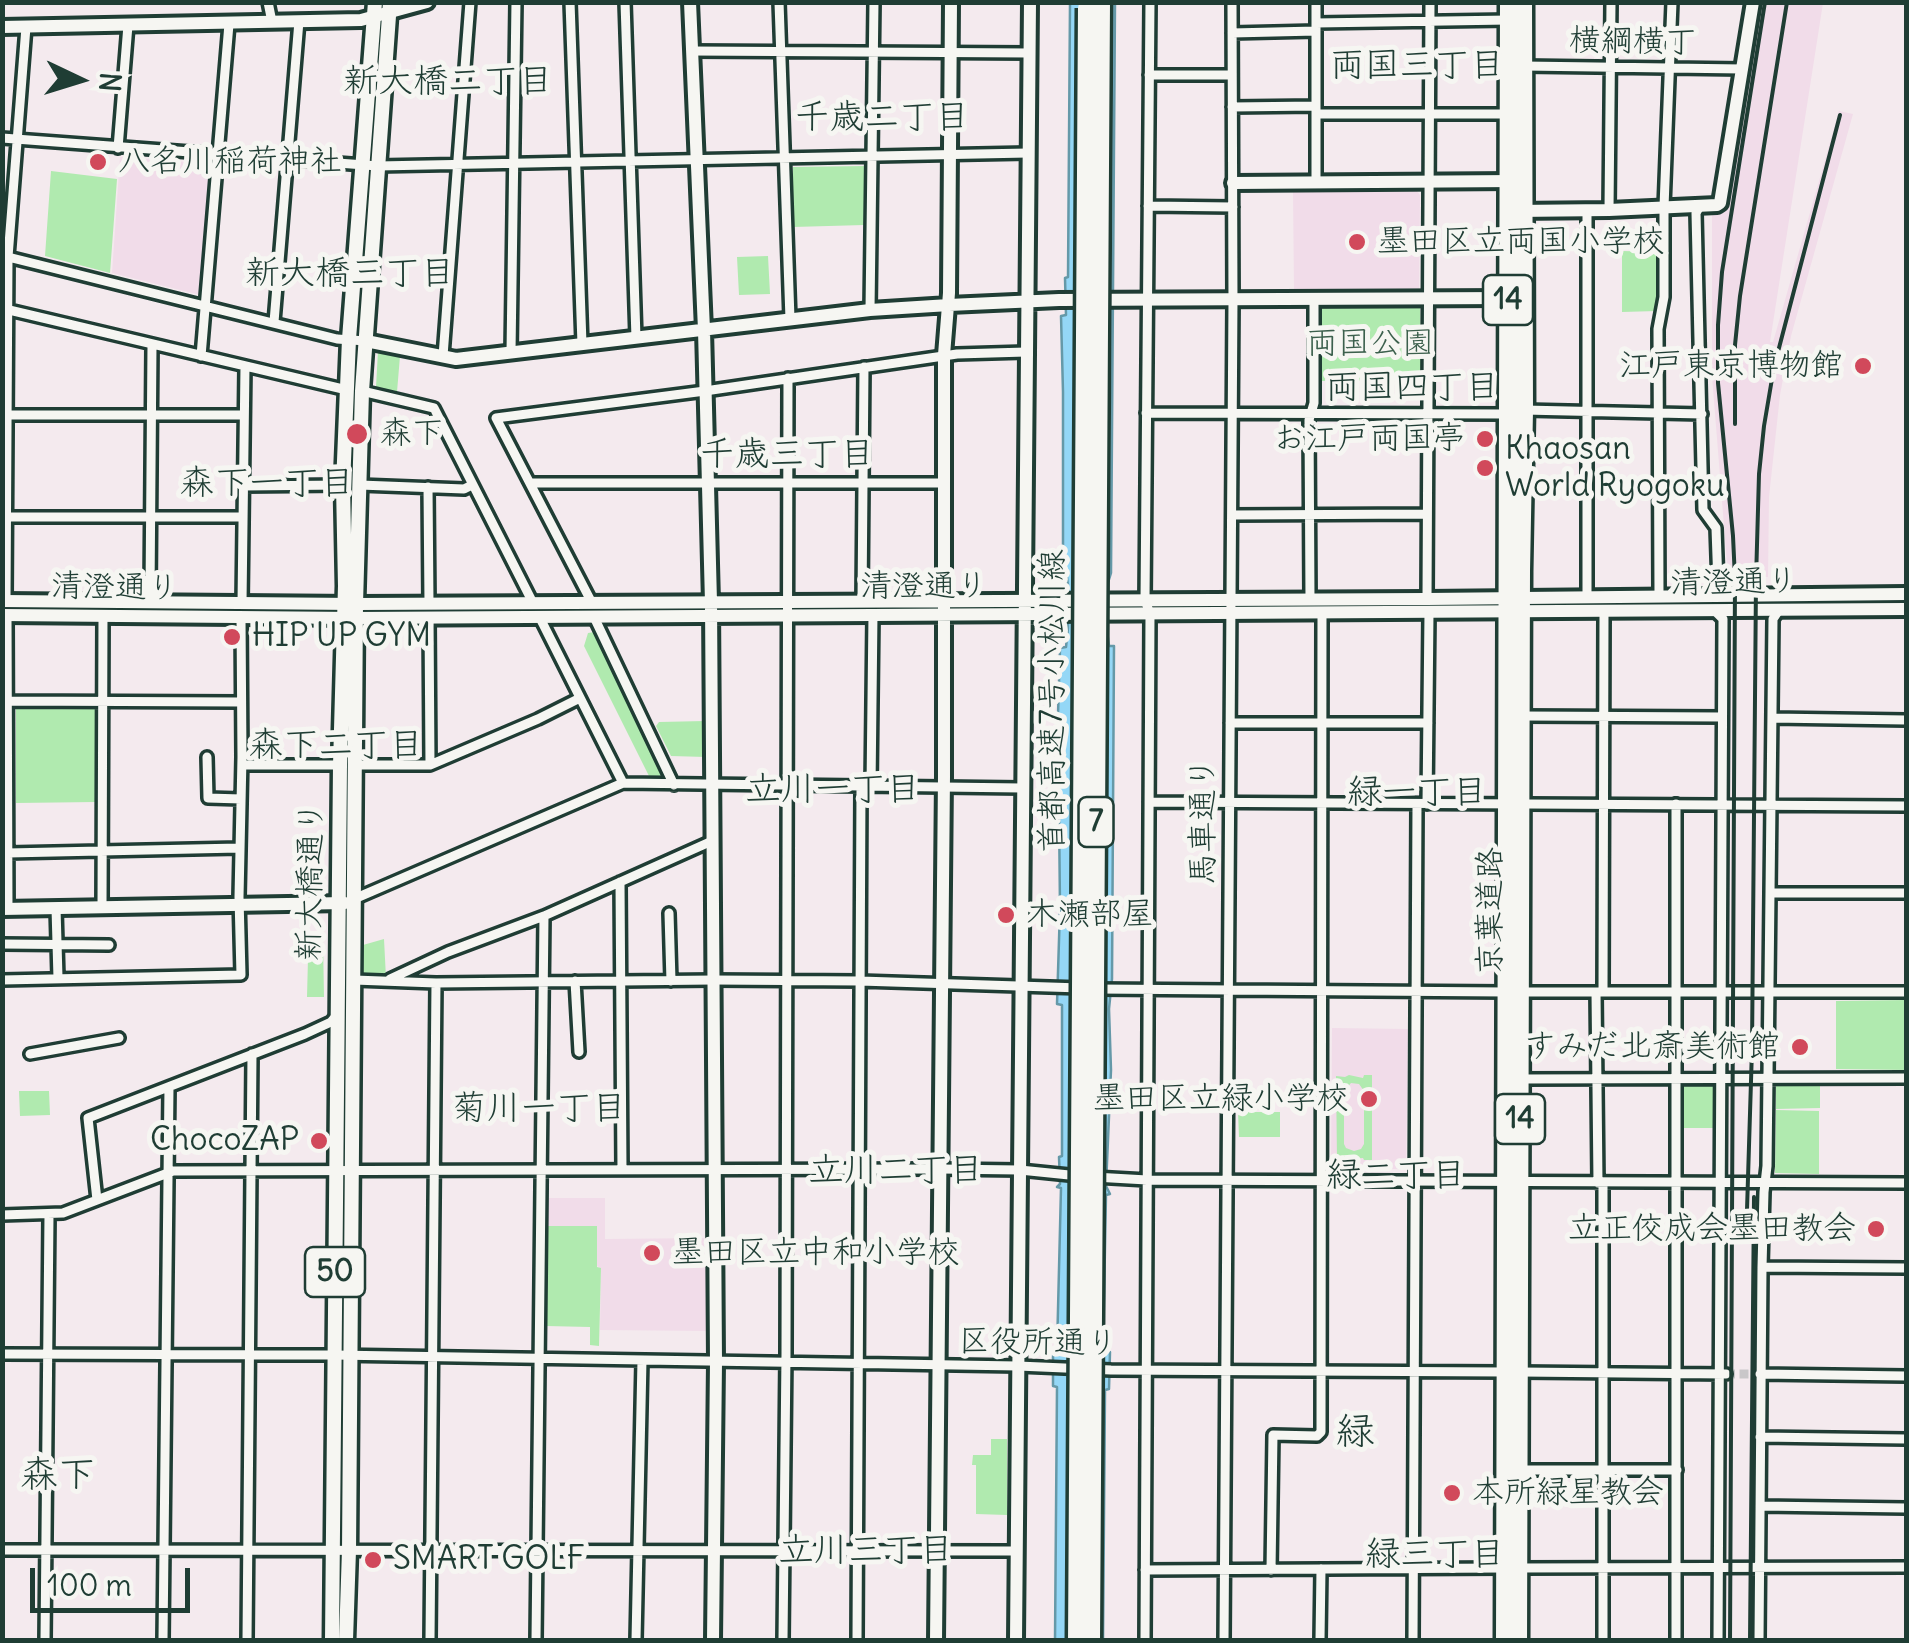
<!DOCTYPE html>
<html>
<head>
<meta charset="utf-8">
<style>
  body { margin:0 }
  #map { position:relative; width:1909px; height:1643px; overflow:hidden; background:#f4eaee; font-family:Delius,sans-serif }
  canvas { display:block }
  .frame { position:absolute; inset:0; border:5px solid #1f3d34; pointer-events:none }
  .north { position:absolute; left:30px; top:30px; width:100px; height:100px; -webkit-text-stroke:8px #f6f6f2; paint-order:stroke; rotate:94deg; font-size:28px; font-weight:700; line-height:40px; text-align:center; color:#1f3d34 }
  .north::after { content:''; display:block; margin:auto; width:35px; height:45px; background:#1f3d34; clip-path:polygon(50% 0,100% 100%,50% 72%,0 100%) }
  .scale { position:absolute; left:30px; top:1568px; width:160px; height:45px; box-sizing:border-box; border:5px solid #1f3d34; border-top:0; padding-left:12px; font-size:30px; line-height:35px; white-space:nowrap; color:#1f3d34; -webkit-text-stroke:8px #f6f6f2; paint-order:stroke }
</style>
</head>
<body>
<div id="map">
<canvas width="1909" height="1643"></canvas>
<div class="frame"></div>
<div class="north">N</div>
<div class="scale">100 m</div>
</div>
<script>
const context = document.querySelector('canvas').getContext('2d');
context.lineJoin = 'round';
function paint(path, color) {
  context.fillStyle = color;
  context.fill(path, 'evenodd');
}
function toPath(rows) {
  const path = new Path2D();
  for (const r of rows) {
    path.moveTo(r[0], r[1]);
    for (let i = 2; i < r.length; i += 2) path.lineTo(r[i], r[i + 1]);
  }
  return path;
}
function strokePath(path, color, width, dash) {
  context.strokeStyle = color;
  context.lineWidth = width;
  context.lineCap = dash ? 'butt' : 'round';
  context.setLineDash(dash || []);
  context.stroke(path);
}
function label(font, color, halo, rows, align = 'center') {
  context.font = font + ' Delius,"Klee One",sans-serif';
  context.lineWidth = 10;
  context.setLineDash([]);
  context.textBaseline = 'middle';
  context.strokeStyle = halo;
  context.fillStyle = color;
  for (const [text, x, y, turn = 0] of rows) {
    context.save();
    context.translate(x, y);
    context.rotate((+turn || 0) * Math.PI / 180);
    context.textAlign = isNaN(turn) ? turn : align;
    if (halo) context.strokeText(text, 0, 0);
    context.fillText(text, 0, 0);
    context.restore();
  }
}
paint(toPath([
  [1758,3,1823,3,1770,342,1773,342,1839,111,1853,114,1791,336,1780,395,1769,497,1768,577,1728,576,1712,376,1712,213,1726,210],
  [120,157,211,164,200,295,112,273],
  [1417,191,1420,195,1419,289,1294,289,1293,192],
  [1332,1028,1408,1029,1406,1169,1331,1169],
  [548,1198,605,1198,605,1239,708,1238,707,1331,600,1330,601,1269,547,1226]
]), '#f1dce9');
paint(toPath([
  [865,166,864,225,793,227,793,167],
  [51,171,117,179,110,273,45,256],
  [1622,251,1659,252,1657,311,1622,312],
  [768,256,770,294,739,295,737,257],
  [1317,307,1420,307,1422,380,1319,381],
  [378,351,400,356,397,392,376,387],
  [595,632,663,773,659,777,650,778,584,646,588,633],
  [16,707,93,707,96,710,96,802,16,803],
  [705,721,706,757,671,756,656,726,659,722],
  [384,939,386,978,356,978,356,947],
  [323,941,324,997,307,997,308,958],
  [1906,1000,1906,1070,1836,1069,1836,1001],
  [1349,1075,1363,1078,1364,1075,1372,1075,1372,1160,1364,1160,1363,1158,1337,1160,1336,1076,1345,1077],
  [1351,1083,1359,1084,1364,1091,1364,1144,1361,1149,1354,1151,1346,1148,1344,1144,1344,1091],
  [1716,1083,1714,1128,1681,1128,1681,1084],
  [1776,1084,1820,1084,1820,1108,1776,1109],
  [19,1091,49,1091,50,1115,20,1116],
  [1776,1110,1819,1111,1819,1174,1775,1173],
  [1238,1112,1280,1112,1280,1137,1239,1137],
  [547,1226,597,1226,597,1267,601,1268,599,1346,590,1345,590,1327,546,1326],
  [991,1439,1007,1439,1007,1515,976,1514,976,1465,972,1465,973,1455,991,1455]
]), '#b0eaaf');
const water = toPath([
  [1115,2,1111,573,1107,586,1107,630,1109,646,1114,646,1112,979,1109,1009,1111,1070,1106,1186,1110,1194,1106,1195,1103,1351,1110,1352,1109,1389,1105,1390,1103,1640,1055,1640,1057,1387,1053,1386,1053,1350,1057,1350,1061,1188,1057,1187,1060,1184,1059,1157,1062,1156,1062,1005,1057,1004,1060,908,1058,715,1060,648,1066,647,1068,628,1068,586,1066,569,1063,568,1063,392,1061,316,1066,315,1065,278,1068,277,1070,3,1115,2]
]);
paint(water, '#94d7f6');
strokePath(water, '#6599a8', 2.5);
strokePath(toPath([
  [1726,1374,1757,1374]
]), '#c9c7c9', 9, [9, 4.5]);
const street = toPath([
  [268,2,272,22],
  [570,2,582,344],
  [625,2,636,338],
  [779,2,790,319],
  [1316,2,1316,183],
  [1316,23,1509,20],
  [1232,33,1316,31],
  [692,51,1029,53],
  [1523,66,1743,69],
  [1149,75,1232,75],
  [1232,107,1316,106],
  [1316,114,1509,114],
  [2,138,378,166,1028,153],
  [118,148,128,25],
  [1148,206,1233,207],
  [1700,206,1696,213,1703,510,1716,528,1718,585,1710,595],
  [1587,210,1587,596],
  [1609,210,1611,2],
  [4,256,337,339,366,341],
  [5,309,347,390],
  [870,310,874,2],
  [274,322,299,21],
  [152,345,150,593,159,603],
  [511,352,516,2],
  [201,356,229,24],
  [443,356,470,2],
  [362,391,434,408,533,603],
  [1524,410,1702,414],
  [1146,413,1509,414],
  [2,415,243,415],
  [531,483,944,483],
  [360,485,464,489,472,485],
  [244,486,343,485],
  [428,487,429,604],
  [1232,515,1427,514],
  [5,517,243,517],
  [1659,595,1658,329,1664,297,1664,207,1672,2],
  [1427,599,1430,2],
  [1310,600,1309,420,1314,403,1314,299],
  [6,601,8,257,26,27],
  [862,601,864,367],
  [242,603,245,366],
  [592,603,496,418,705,391,957,354,1026,352],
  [1715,611,1723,619,1718,1640],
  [7,615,8,909],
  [539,616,623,783],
  [429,617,430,765],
  [594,617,674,785],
  [3,701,241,702],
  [1522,716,1722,717],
  [1772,718,1906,720],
  [1230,723,1428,723],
  [207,757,208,798,241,799],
  [242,765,340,765],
  [353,765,430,765,538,719,580,698],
  [871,787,873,614],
  [1149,802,1906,806],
  [1427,804,1429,613],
  [8,853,239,848],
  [620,882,622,1170],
  [1770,893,1906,893],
  [354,899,623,783,1022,788],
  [102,907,103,615],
  [56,908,58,978],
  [669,913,671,981],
  [2,944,109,945],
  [390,979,448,952,544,916,712,841],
  [2,980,241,975,239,897,242,757,241,618],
  [354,980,436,983,713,980,860,981,1081,988],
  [575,981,579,1052],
  [1096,989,1506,992],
  [1521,992,1906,992],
  [1596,992,1598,1183],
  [1603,992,1604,612],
  [30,1054,119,1038],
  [1520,1079,1906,1078],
  [1094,1177,1147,1180,1906,1183],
  [97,1200,88,1118,305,1034,331,1022,337,1015],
  [2,1215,63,1213,173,1171,940,1169,1020,1170,1079,1176],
  [1762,1267,1906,1268],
  [2,1354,334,1355,1018,1366,1111,1370,1505,1372],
  [1520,1372,1726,1374],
  [1760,1374,1906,1376],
  [1760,1437,1906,1439],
  [1519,1470,1677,1470],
  [1760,1506,1906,1508],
  [2,1550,1016,1551],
  [1519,1568,1906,1567],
  [1145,1570,1504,1568],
  [1271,1570,1273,1435,1317,1436,1321,1432,1322,613],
  [45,1640,49,1215],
  [163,1640,169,1087],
  [247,1640,252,1054],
  [430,1640,436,983],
  [536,1640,544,916],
  [636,1640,642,1360],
  [783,1640,786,1354,788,378],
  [857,1640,861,787],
  [1145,1640,1150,614,1145,600,1150,2],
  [1224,1640,1233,300,1232,2],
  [1320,1640,1321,1569],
  [1413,1640,1417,804],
  [1603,1640,1603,1182],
  [1676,1640,1676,804],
  [1759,1640,1762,1267,1764,1192,1767,1166,1773,619,1779,610]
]);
const secondary = toPath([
  [690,2,704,330,711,602,716,1362,713,1640],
  [2,27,361,20,427,2],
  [1233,183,1515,181],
  [1515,211,1609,210,1717,205,1720,203,1753,2],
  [366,341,456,359,870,310,949,305,1059,300,1508,298],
  [2,601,356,604,786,602,1427,599,1906,594],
  [2,615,355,618,1906,609],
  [2,909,345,903],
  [936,1640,944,776,944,355,949,293,951,2],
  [1016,1640,1030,2]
]);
const primary = toPath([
  [332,1640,340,765,345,586,343,485,349,339,375,2],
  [346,1640,349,1550,356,604,362,391,390,2]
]);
const highway = toPath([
  [1505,1640,1509,2],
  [1518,1640,1521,571,1524,410,1523,2]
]);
strokePath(street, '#1f3d34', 16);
strokePath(secondary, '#1f3d34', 20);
strokePath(primary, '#1f3d34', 21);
strokePath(highway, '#1f3d34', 25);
strokePath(street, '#f6f6f2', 9);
strokePath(secondary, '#f6f6f2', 12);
strokePath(primary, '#f6f6f2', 14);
strokePath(highway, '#f6f6f2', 18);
strokePath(toPath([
  [1735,424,1735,345,1740,296,1787,2],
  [1747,1210,1752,1049,1756,580,1759,474,1764,426,1774,367,1840,115],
  [1730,1640,1735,579,1733,536,1718,383,1718,325,1722,272,1765,2],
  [1750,1640,1754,1197]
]), '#1f3d34', 4);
const highwayBridge = toPath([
  [1077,1640,1087,8],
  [1091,1640,1101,2]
]);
strokePath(highwayBridge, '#1f3d34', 25, []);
strokePath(highwayBridge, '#f6f6f2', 18);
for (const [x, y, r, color] of [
  [98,162,10,"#d1495b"],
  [1357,242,10,"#d1495b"],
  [1863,366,10,"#d1495b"],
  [357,434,12,"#d1495b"],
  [1485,439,10,"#d1495b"],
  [1485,468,10,"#d1495b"],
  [232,637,10,"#d1495b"],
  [1006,915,10,"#d1495b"],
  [1800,1047,10,"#d1495b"],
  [1369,1099,10,"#d1495b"],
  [319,1141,10,"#d1495b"],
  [1876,1229,10,"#d1495b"],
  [652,1253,10,"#d1495b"],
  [1452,1493,10,"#d1495b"],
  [373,1560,10,"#d1495b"]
]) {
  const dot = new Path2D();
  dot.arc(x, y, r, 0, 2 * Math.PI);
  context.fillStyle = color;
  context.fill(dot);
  strokePath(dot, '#f6f6f2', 4);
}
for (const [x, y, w] of [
  [1508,300,50],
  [1096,822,35],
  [1520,1119,50],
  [335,1272,60]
]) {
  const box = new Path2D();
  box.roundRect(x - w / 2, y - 25, w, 50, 8);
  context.fillStyle = '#f6f6f2';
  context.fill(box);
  strokePath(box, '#1f3d34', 2.5);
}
label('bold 30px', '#1f3d34', null, [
  ["14",1508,300],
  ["7",1096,822],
  ["14",1520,1119],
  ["50",335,1272]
]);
label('32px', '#1f3d34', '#f6f6f2', [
  ["横綱横丁",1633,42,1],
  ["清澄通り",1734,583,-1],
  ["清澄通り",924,587],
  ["清澄通り",115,588,1],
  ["首都高速7号小松川線",1053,701,-90],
  ["馬車通り",1204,821,-90],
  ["新大橋通り",311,881,-89],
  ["京葉道路",1491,911,-90],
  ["区役所通り",1038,1343,1]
]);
label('32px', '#1f3d34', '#f6f6f2', [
  ["八名川稲荷神社",118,162],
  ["墨田区立両国小学校",1377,242],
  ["江戸東京博物館",1843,366,"right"],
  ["森下",380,434],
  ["お江戸両国亭",1465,439,"right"],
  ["Khaosan",1505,450],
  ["World Ryogoku",1505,487],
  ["HIP UP GYM",252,637],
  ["木瀬部屋",1026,915],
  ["すみだ北斎美術館",1780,1047,"right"],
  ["墨田区立緑小学校",1349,1099,"right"],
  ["ChocoZAP",299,1141,"right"],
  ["立正佼成会墨田教会",1856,1229,"right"],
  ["墨田区立中和小学校",672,1253],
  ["本所緑星教会",1472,1493],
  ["SMART GOLF",393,1560]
], 'left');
label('32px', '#3c604d', '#f6f6f2', [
  ["両国公園",1370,344]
]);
label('35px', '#1f3d34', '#f6f6f2', [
  ["両国三丁目",1417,66],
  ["新大橋二丁目",448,82],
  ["千歳二丁目",882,118],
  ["新大橋三丁目",350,274],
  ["両国四丁目",1412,388],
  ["千歳三丁目",787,455],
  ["森下一丁目",267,484],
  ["森下二丁目",336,746],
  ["立川一丁目",833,790],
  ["緑一丁目",1417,793],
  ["菊川一丁目",539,1109],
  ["立川二丁目",896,1171],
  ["緑二丁目",1396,1176],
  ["立川三丁目",866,1551],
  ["緑三丁目",1435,1555]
]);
label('38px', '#1f3d34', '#f6f6f2', [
  ["緑",1355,1433],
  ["森下",58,1476]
]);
</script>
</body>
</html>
